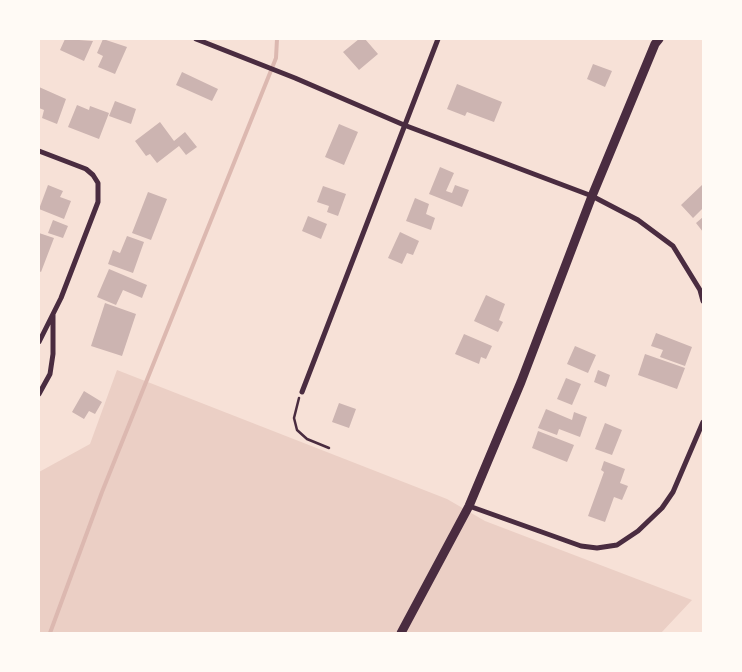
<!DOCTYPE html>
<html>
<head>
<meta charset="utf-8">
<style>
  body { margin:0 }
  #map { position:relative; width:742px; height:672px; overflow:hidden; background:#f7e1d7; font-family:"Noto Sans",sans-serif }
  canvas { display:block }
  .frame { position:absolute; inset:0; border:40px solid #fffaf5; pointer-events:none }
</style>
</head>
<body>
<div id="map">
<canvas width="742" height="672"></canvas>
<div class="frame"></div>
</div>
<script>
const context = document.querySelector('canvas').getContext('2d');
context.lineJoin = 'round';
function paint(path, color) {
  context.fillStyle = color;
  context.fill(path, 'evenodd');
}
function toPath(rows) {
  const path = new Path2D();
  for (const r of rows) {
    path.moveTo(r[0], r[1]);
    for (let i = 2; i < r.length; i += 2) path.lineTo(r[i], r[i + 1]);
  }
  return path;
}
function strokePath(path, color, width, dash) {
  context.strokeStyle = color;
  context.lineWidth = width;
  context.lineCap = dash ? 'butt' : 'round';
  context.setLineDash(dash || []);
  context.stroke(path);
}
paint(toPath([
  [117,370,447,499,485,521,692,600,661,633,39,633,39,472,90,444]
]), '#ebcfc5');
strokePath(toPath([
  [50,633,102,492,276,58,277,39]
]), '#dcb8b0', 4);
paint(toPath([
  [65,39,93,41,84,61,60,50],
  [103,39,127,47,115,74,98,67,103,56,97,53],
  [359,39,365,39,378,54,359,70,343,52],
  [593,64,612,71,605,87,587,79],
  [182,72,218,89,212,101,176,85],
  [457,84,502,102,494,122,467,112,465,116,447,109],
  [39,87,66,99,57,124,42,118,44,110,39,108],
  [115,101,136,109,131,124,109,116],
  [77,105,89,110,90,106,109,113,99,139,68,127],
  [160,122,174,141,185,132,197,147,186,155,179,146,157,163,150,154,146,156,135,141],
  [339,124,358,132,344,165,325,157],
  [440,167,454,173,446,191,452,193,455,185,469,190,462,207,429,194],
  [48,185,63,191,60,197,71,201,64,219,39,209],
  [702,185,703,208,693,218,681,205],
  [323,186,346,194,338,216,327,212,329,206,317,202],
  [148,192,167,199,151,240,132,233],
  [415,198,429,204,426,214,435,218,431,230,406,221],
  [308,216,327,224,321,239,302,231],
  [703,217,703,232,696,223],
  [53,220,68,226,63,238,48,233],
  [400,232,419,241,413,255,407,253,402,264,388,258],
  [39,233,54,238,41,272,39,271],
  [127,236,144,242,133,273,108,264,113,250,120,253],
  [109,269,147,285,142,298,123,290,116,305,97,297],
  [486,295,505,304,499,320,503,322,498,332,474,321],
  [105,303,136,314,122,356,91,346],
  [656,333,692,347,685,366,660,357,663,350,651,346],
  [464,334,492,346,486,359,481,357,479,364,455,354],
  [575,346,596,355,588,373,567,364],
  [645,354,685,368,677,389,638,375],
  [598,370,610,375,606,387,594,382],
  [566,378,581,384,572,405,557,399],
  [84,391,102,402,95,414,89,411,84,419,72,412],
  [339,403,356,409,349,428,332,422],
  [546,409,572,420,574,412,587,417,580,437,559,429,557,435,538,428],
  [605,423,622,430,612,455,595,449],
  [538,431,574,445,567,462,532,448],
  [604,461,625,469,620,483,628,486,622,500,614,497,605,522,588,516,604,472,601,470]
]), '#ccb4b1');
strokePath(toPath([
  [299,398,294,418,297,430,307,439,329,448]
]), '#4a2c40', 2.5);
strokePath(toPath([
  [196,39,295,78,404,125,592,196,638,220,673,246,700,290,703,301],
  [39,151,86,169,93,175,98,183,98,202,61,298,39,342],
  [302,392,438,39],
  [39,394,50,374,53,354,53,315],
  [469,506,581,546,597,548,617,545,638,531,662,508,673,492,703,422]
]), '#4a2c40', 5);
strokePath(toPath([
  [401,633,469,506,521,382,592,196,655,44,659,39]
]), '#4a2c40', 9);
</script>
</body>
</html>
